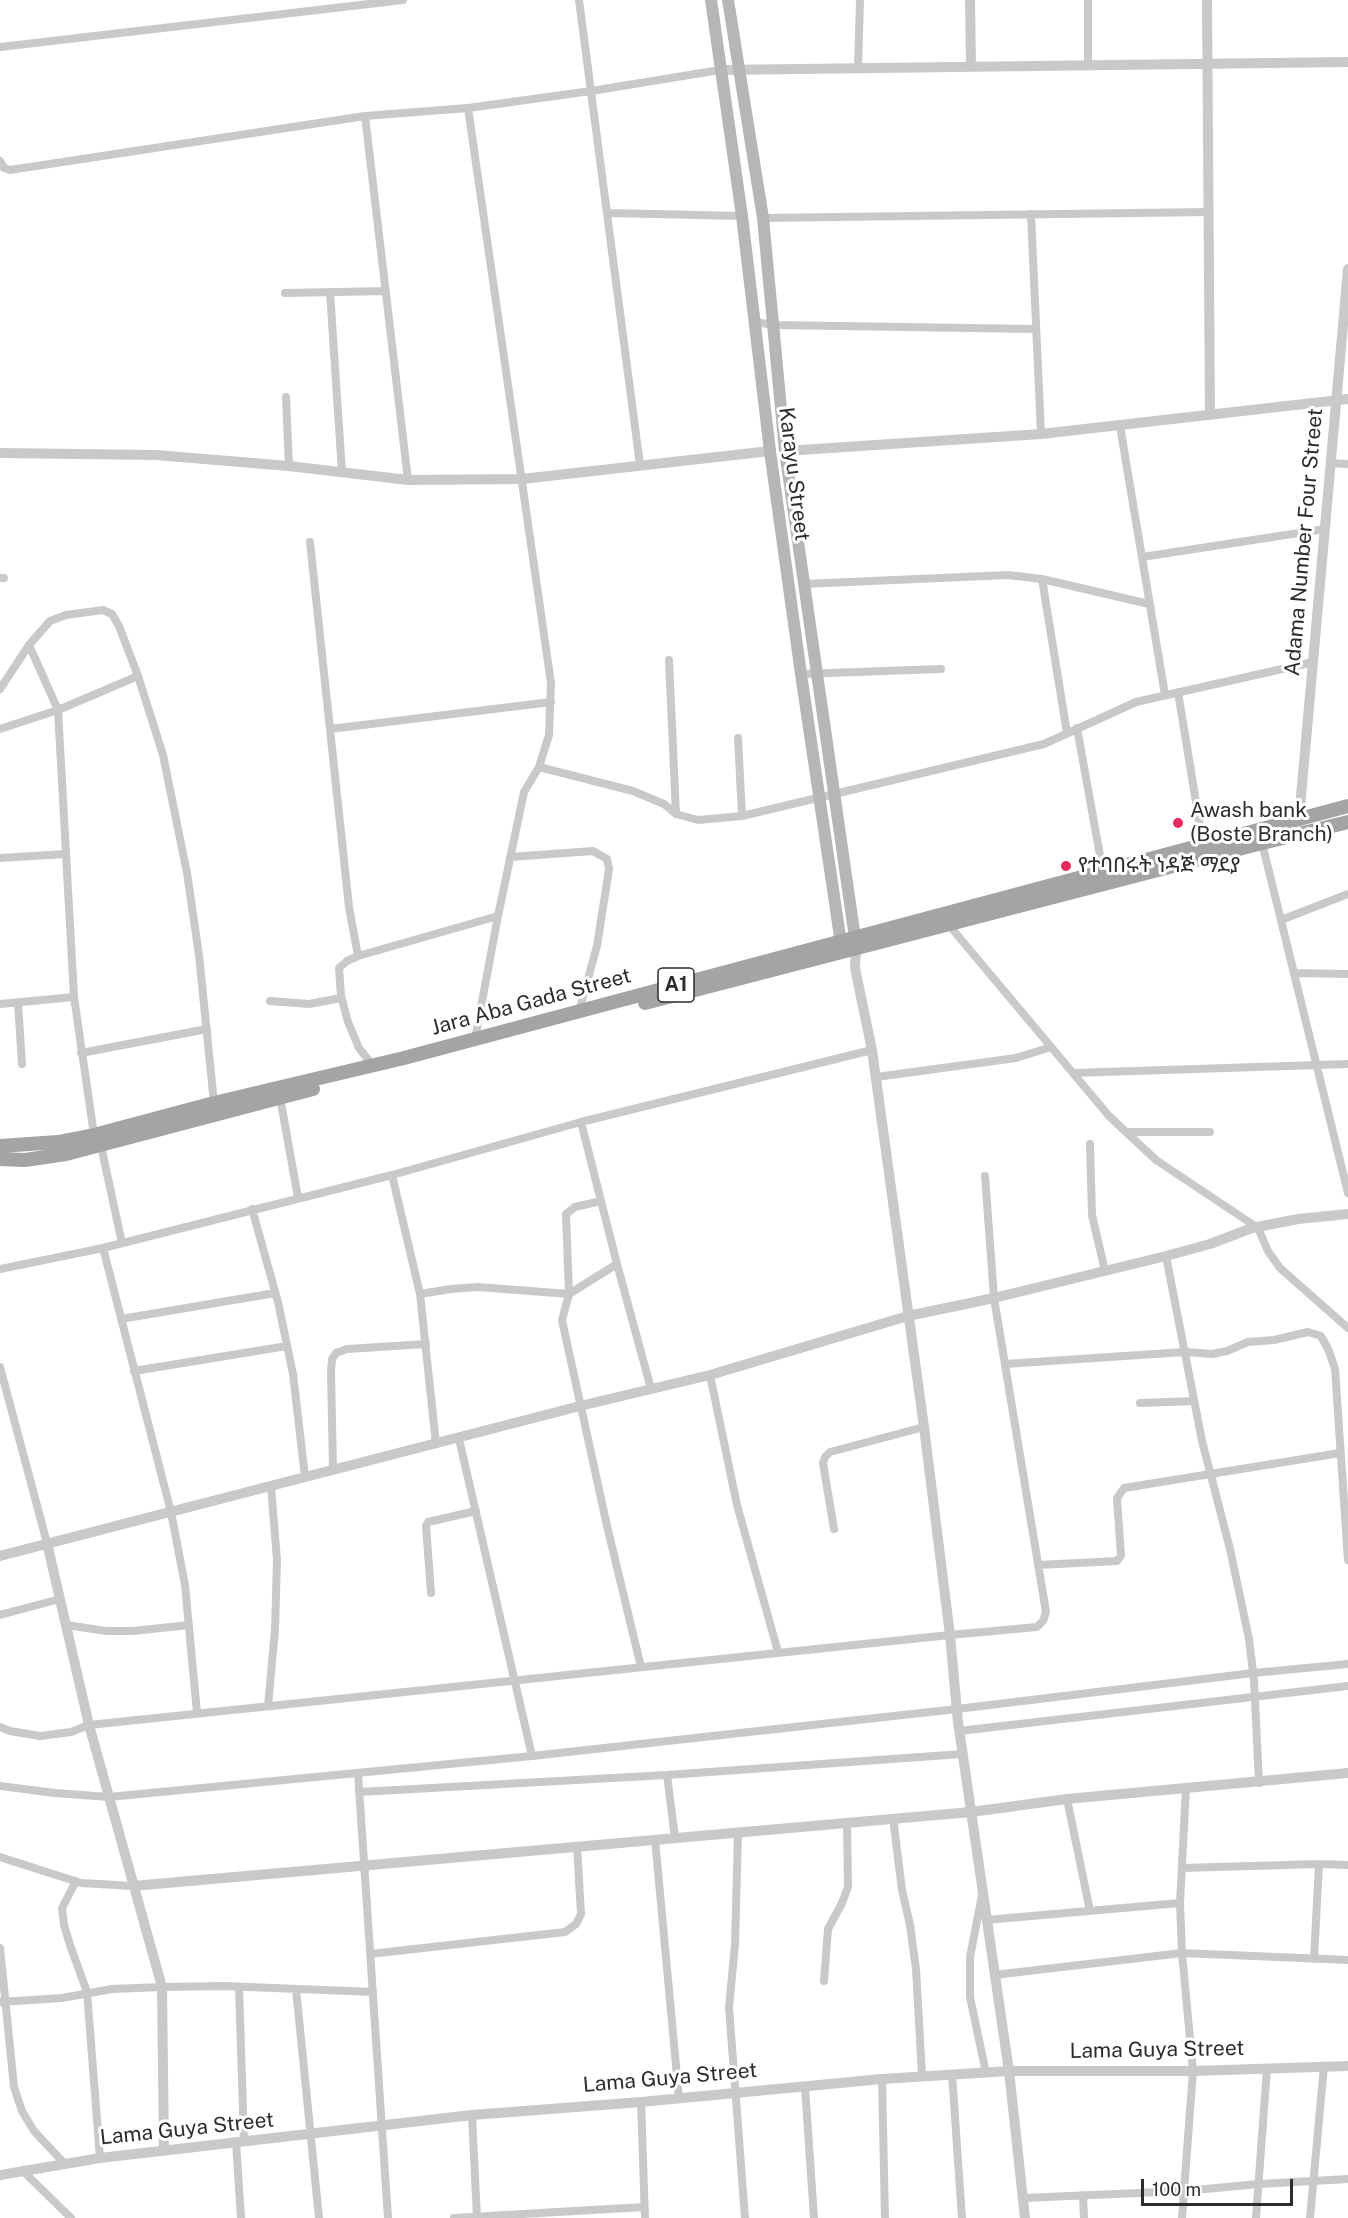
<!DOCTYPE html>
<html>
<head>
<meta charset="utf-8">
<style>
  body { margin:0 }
  #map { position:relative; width:1348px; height:2218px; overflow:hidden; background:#fff; font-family:"Public Sans",sans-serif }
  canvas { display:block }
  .scale { position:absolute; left:1141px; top:2179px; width:152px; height:27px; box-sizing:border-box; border:3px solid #2c2c2c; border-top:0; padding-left:8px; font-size:18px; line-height:21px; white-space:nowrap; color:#2c2c2c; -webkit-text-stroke:4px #fff; paint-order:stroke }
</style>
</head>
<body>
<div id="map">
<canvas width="1348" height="2218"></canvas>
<div class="scale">100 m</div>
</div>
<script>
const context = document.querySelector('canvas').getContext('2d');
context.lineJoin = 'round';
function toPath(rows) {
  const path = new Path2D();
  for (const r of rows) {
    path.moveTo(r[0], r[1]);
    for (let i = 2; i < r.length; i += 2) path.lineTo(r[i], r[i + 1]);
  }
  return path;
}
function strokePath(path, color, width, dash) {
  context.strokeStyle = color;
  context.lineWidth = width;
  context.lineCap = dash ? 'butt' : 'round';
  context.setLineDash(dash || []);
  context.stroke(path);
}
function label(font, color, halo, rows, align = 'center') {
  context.font = font + ' "Public Sans","Noto Sans Ethiopic",sans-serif';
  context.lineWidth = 6;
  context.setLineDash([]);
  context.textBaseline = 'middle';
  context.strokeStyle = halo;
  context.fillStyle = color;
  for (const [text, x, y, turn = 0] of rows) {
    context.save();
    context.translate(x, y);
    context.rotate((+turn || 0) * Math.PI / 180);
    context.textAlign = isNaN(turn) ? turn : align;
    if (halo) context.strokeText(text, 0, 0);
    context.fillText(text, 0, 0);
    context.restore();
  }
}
strokePath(toPath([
  [579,0,640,465],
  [1088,0,1088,65],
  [0,47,403,0],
  [858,68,860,0],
  [468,108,551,683,549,735,539,767,524,792,498,916,475,1039],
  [365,116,408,480],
  [0,161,4,168,10,170,365,116,468,108,591,91,720,70],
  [608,213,742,216],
  [1031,214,1041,434],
  [763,218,1209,212],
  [330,292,342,472],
  [285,293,386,291],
  [756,322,773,325,1036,329],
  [286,397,289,466],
  [1120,426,1165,695],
  [1331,463,1348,464],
  [310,542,349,907,358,956],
  [1142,557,1325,529],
  [0,578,4,578],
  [1042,579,1067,733],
  [803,584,1008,575,1042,579,1149,604],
  [29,645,58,710,74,997,94,1135],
  [669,660,676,814],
  [801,674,941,669],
  [0,689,29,645,50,621,66,615,103,610,112,614,119,626,138,676,163,755,187,873,199,955,214,1103],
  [1178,692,1203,845],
  [1077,728,1103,872],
  [0,729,58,710,138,676],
  [330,729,551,702],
  [738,738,742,816],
  [539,767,633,791,664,804,676,814,698,820,742,816,1044,744,1136,702,1313,662],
  [1262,843,1348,1193],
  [510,857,593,851,607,859,609,869,597,946,579,1011],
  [0,858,66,854],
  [1281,920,1348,894],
  [948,924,1109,1116,1156,1160,1258,1228,1268,1251,1280,1268,1348,1328],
  [1294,973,1348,974],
  [270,1001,309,1004,341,998],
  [18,1003,22,1064],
  [0,1004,74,997],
  [81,1053,207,1029],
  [373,1066,359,1048,348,1022,341,996,339,968,347,961,358,956,498,916],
  [1073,1073,1348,1064],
  [876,1077,1016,1058,1051,1047],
  [280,1097,298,1198],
  [581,1122,617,1264,651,1389],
  [1126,1132,1210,1132],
  [1090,1144,1092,1215,1105,1271],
  [101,1146,122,1243],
  [392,1175,420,1294,436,1444],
  [252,1209,278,1302,293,1374,305,1477],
  [103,1248,171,1512,185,1585,197,1713],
  [1166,1256,1202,1441,1230,1549,1249,1639,1254,1680,1259,1783],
  [617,1264,569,1294,562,1320,607,1526,641,1667],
  [0,1269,103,1248,392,1175,581,1122,872,1050],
  [420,1294,451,1289,478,1287,569,1294],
  [569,1294,566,1214,575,1207,601,1201],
  [121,1319,275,1293],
  [1005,1364,1185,1352,1212,1354,1227,1351,1248,1342,1274,1340,1308,1332,1321,1336,1329,1351,1335,1369,1348,1560],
  [0,1367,47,1543],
  [134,1371,287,1346],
  [710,1375,737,1505,778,1652],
  [1140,1403,1194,1401],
  [459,1439,532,1756],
  [333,1470,331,1371,332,1359,336,1353,347,1349,426,1344],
  [834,1529,823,1463,825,1457,830,1452,924,1427],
  [1038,1565,1117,1561,1121,1556,1117,1498,1124,1488,1340,1453],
  [431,1593,426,1526,428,1522,476,1511],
  [0,1615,60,1599],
  [66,1625,106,1631,133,1631,189,1625],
  [268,1706,275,1630,277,1560,271,1486],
  [0,1727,10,1731,40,1736,71,1732,89,1725,950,1635,1037,1627,1043,1621,1046,1612,994,1298,985,1176],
  [959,1731,1348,1686],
  [358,1773,388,2218],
  [667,1775,675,1838],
  [0,1786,55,1793,109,1797,532,1756,957,1709,1253,1673,1348,1664],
  [359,1792,667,1775,962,1754],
  [1067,1799,1090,1911],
  [893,1818,902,1890,910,1925,916,1969,922,2075],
  [738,1832,735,1945,729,2007,745,2218],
  [655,1839,679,2098],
  [0,1857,81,1883,133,1886],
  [1183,1868,1319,1864,1348,1865],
  [76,1881,62,1908,64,1925,70,1945,87,1992,100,2158],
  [982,1895,970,1957,970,1997,986,2073],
  [986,1920,1180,1903],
  [0,1948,14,2087,22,2111,34,2131,64,2163],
  [370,1954,565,1932,576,1924,581,1914,577,1846],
  [1314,1959,1319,1864],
  [994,1975,1182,1953,1348,1960],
  [824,1981,828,1929,842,1903,848,1887,847,1822],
  [239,1987,244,2141],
  [296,1989,319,2218],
  [0,2002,62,1998,112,1989,162,1987,224,1986,373,1992],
  [952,2074,962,2218],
  [882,2079,885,2218],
  [805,2087,814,2218],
  [641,2102,645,2218],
  [472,2115,477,2218],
  [236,2142,241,2218],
  [23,2171,71,2218],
  [1083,2195,1084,2218],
  [1023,2198,1184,2191,1259,2184,1348,2179],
  [454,2218,644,2207],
  [1182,2218,1193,2071,1182,1953,1180,1903,1186,1788],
  [1256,2218,1267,2068],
  [1310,2218,1324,2066]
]), '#c9c9c9', 8);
strokePath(toPath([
  [970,0,971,67],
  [1207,0,1210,415],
  [720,70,1348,62],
  [785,451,1041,434,1348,399],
  [0,453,156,455,289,466,408,480,522,479,770,451],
  [1299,819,1348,269],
  [856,949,855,968,872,1050,924,1427,950,1635,958,1722,1009,2071,1025,2218],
  [47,1543,89,1725,162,1987,164,2150],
  [0,1556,580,1406,710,1375,908,1316,994,1298,1166,1256,1210,1244,1252,1228,1298,1219,1348,1214],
  [133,1886,971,1812,1067,1799,1348,1773],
  [0,2175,100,2158,472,2115,641,2102,882,2079,1009,2071,1193,2071,1348,2066]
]), '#c9c9c9', 10);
strokePath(toPath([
  [711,0,742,216,770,451,801,674,842,950],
  [728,0,763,218,785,451,856,945]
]), '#b6b6b6', 12);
strokePath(toPath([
  [645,1003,1262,843,1348,822],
  [0,1146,58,1142,94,1135,214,1103,404,1058,1348,806],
  [0,1159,25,1160,66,1154,313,1089]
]), '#a4a4a4', 14);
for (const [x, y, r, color] of [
  [1178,823,6,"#e7295d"],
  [1066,866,6,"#e7295d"]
]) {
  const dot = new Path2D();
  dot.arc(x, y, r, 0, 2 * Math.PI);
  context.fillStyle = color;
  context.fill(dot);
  strokePath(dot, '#fff', 2);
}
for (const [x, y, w] of [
  [676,985,36]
]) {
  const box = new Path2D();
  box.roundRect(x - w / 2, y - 17, w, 34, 4.5);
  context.fillStyle = '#fff';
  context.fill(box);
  strokePath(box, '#2c2c2c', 1.5);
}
label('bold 20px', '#2c2c2c', null, [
  ["A1",676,985]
]);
label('21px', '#2c2c2c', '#fff', [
  ["Karayu Street",794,474,83],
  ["Adama Number Four Street",1304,542,-85],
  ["Jara Aba Gada Street",531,1002,-15],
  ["Lama Guya Street",1157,2050,-1],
  ["Lama Guya Street",670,2078,-5],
  ["Lama Guya Street",187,2129,-6]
]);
label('21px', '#2c2c2c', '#fff', [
  ["Awash bank",1190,811],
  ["(Boste Branch)",1190,835],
  ["የተባበሩት ነዳጅ ማደያ",1078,866]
], 'left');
</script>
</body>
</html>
